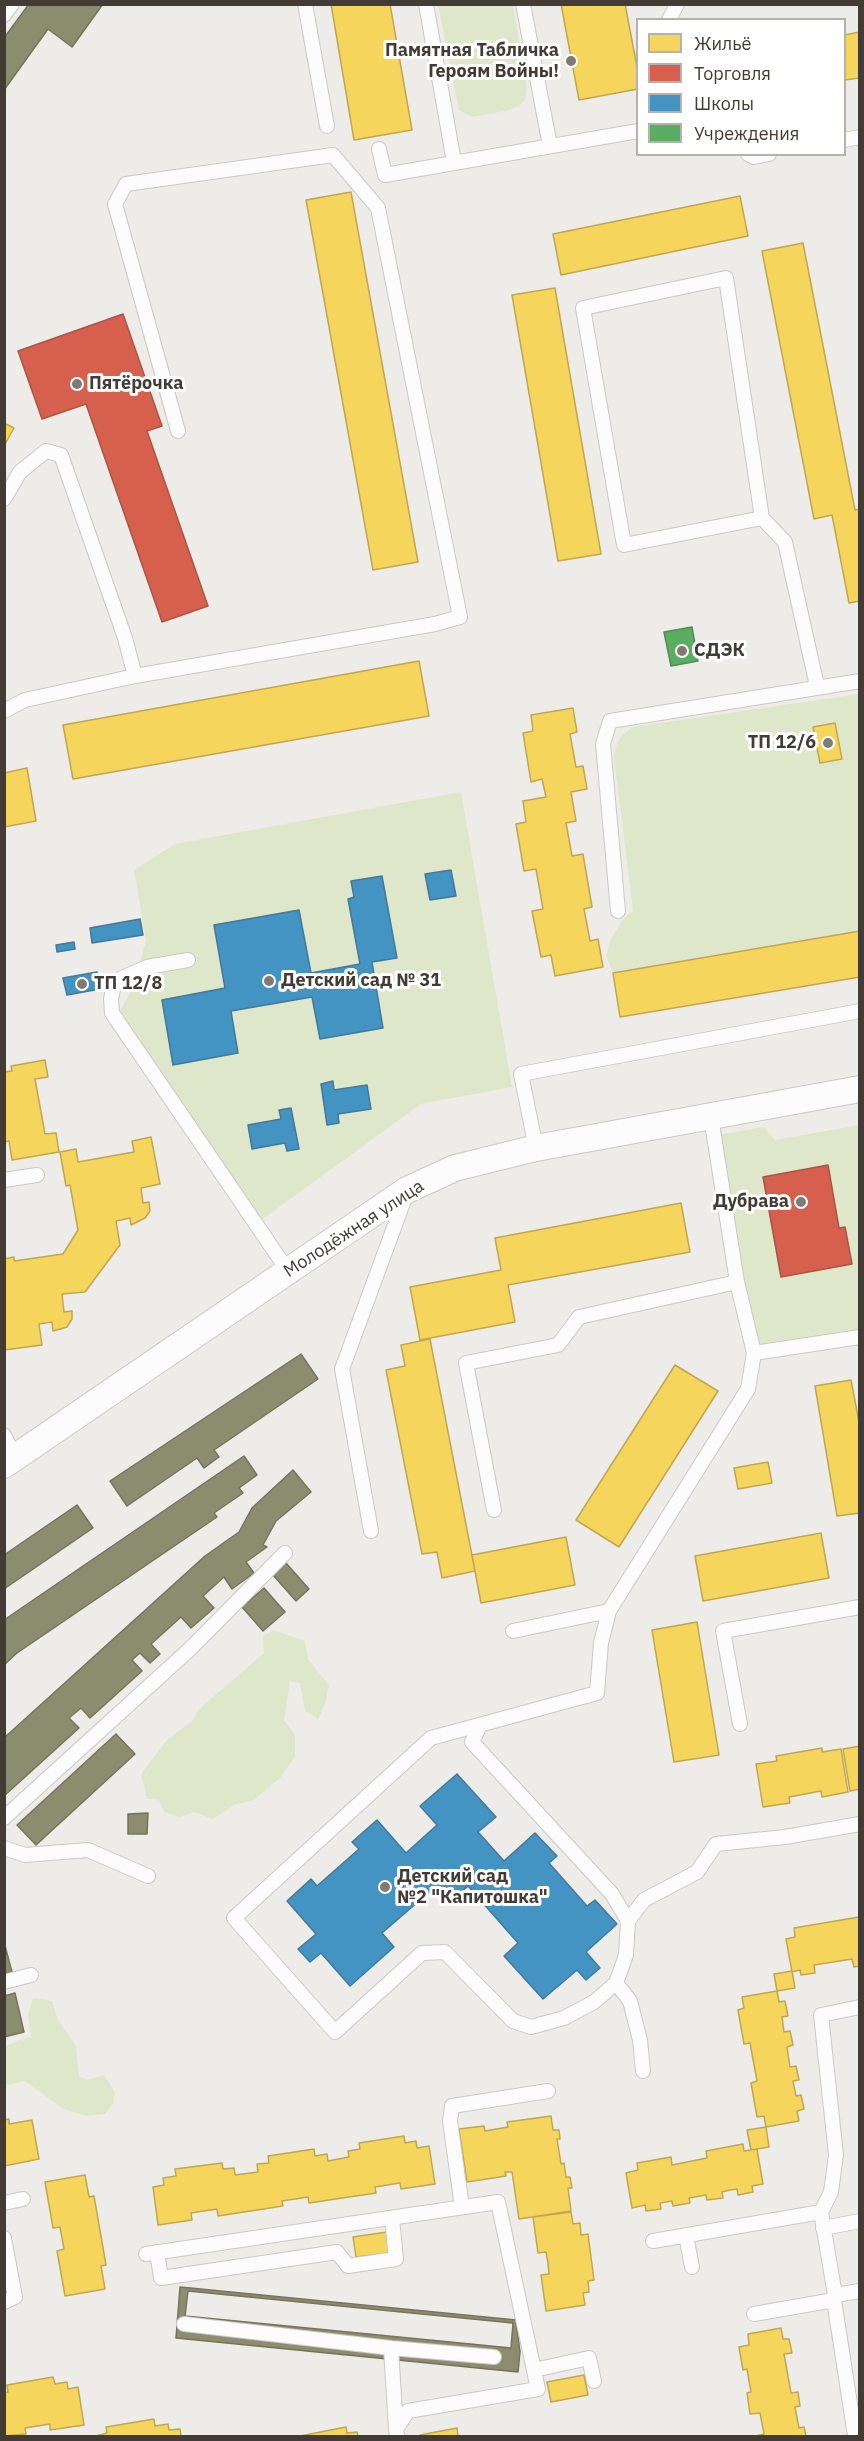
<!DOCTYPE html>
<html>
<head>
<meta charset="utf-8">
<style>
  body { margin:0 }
  #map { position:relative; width:864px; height:2441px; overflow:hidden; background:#eeece9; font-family:"IBM Plex Sans",sans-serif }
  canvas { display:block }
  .frame { position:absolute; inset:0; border:6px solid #433c36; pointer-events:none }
  .legend { position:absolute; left:636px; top:18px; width:210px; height:138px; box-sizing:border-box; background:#fff; border:2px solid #b4b1af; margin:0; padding:8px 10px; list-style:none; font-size:18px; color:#433c36 }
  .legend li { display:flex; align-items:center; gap:12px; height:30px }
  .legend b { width:30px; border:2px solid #b4b1af }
</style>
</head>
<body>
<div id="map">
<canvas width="864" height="2441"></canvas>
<div class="frame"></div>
<ul class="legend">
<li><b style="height:16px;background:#f6d55c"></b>Жильё</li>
<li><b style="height:16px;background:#d6604d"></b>Торговля</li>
<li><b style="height:16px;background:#4393c3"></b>Школы</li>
<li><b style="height:16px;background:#5aae61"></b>Учреждения</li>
</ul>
</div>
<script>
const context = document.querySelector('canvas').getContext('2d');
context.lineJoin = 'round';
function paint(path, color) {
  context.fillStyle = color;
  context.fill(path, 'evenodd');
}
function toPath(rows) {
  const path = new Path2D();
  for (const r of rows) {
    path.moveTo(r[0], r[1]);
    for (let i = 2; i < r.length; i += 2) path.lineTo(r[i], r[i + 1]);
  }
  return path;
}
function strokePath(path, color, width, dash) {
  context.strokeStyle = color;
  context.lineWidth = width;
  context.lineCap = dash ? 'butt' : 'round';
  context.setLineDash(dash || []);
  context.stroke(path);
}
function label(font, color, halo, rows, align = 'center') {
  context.font = font + ' "IBM Plex Sans",sans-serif';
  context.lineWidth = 6;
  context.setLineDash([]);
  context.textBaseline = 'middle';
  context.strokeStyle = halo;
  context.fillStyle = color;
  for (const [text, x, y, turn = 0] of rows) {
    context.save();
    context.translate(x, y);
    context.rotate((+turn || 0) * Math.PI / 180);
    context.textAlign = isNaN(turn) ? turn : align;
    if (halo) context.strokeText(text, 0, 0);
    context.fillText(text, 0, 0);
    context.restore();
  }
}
paint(toPath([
  [438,5,513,5,527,88,525,100,519,106,505,111,472,117,459,110],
  [859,694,859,931,613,973,606,956,611,938,623,919,633,911,614,757,616,746,622,735,633,727],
  [461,792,512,1087,421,1104,252,1227,111,1027,132,989,146,941,134,870,175,844],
  [859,1125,859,1337,754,1353,716,1135,764,1127,775,1140],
  [273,1630,305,1641,308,1659,329,1685,325,1704,318,1719,305,1711,300,1683,290,1681,284,1720,295,1735,295,1757,280,1778,254,1800,234,1805,213,1819,193,1812,179,1817,164,1812,159,1800,147,1799,141,1774,166,1741,193,1720,198,1710,264,1653,263,1636],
  [33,1998,52,2001,58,2020,76,2046,79,2076,87,2080,104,2075,115,2092,113,2104,105,2114,85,2116,62,2108,25,2081,8,2085,5,2083,5,2047,19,2040,31,2037,28,2015]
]), '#dfe7cb');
const homes = toPath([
  [331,4,390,4,412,130,354,140,331,4],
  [561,4,625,4,638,72,638,89,579,100,561,4],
  [860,32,860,78,844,80,844,35,860,32],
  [351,192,418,562,373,570,306,200,351,192],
  [740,196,748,236,561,275,553,234,740,196],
  [803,243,855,510,860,509,860,601,849,603,832,515,814,519,762,251,803,243],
  [555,288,601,554,558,561,512,295,555,288],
  [4,423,14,428,4,446,4,423],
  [419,661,429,716,73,779,63,725,419,661],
  [573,708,577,732,570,734,576,767,583,766,587,789,571,792,576,821,566,823,572,856,583,854,592,907,584,909,590,941,598,939,603,967,555,976,551,955,541,957,532,911,543,909,536,869,524,871,516,824,526,822,523,801,546,797,542,779,531,782,523,733,533,731,531,715,573,708],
  [835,723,842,759,820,763,813,727,835,723],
  [27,768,36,821,4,827,4,773,27,768],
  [860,931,860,977,620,1017,613,973,860,931],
  [45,1060,48,1077,35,1079,45,1134,56,1133,59,1152,12,1160,9,1141,4,1142,4,1072,12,1071,11,1066,45,1060],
  [151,1137,160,1184,141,1188,143,1203,149,1202,150,1211,145,1218,131,1225,130,1218,116,1221,120,1245,85,1292,62,1294,64,1312,72,1311,72,1319,67,1327,53,1331,52,1322,39,1324,42,1345,4,1350,4,1259,14,1257,14,1261,63,1254,78,1230,70,1185,66,1186,60,1152,76,1149,78,1162,134,1152,132,1141,151,1137],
  [681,1203,690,1252,508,1285,515,1322,420,1340,410,1287,501,1270,495,1238,681,1203],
  [430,1339,475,1571,442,1578,437,1552,422,1554,386,1370,405,1366,401,1345,430,1339],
  [675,1365,718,1391,619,1547,576,1520,675,1365],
  [851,1380,860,1427,860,1513,837,1516,815,1386,851,1380],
  [768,1462,772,1483,738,1489,734,1468,768,1462],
  [821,1533,829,1578,703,1601,695,1556,821,1533],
  [566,1537,575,1585,481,1603,472,1555,566,1537],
  [697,1622,719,1755,674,1762,652,1630,697,1622],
  [860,1746,860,1789,850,1791,843,1749,860,1746],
  [822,1748,822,1752,841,1749,848,1792,822,1797,821,1791,789,1797,790,1803,763,1807,756,1764,777,1761,776,1756,822,1748],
  [859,1917,860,1966,854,1967,852,1959,814,1965,815,1973,801,1975,800,1970,792,1972,786,1939,795,1937,794,1928,859,1917],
  [792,1971,795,1988,777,1991,774,1974,792,1971],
  [777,1991,779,2002,785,2001,788,2016,782,2017,784,2032,790,2031,793,2045,787,2047,790,2067,796,2066,799,2080,793,2081,796,2096,801,2095,804,2109,797,2111,799,2121,766,2127,764,2116,757,2117,751,2083,757,2081,750,2043,744,2044,738,2010,744,2008,742,1997,777,1991],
  [551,2116,553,2130,559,2130,560,2139,557,2139,561,2164,564,2163,566,2177,570,2177,572,2188,568,2188,571,2211,519,2219,512,2172,505,2172,506,2176,467,2182,459,2129,484,2126,485,2131,508,2127,507,2122,551,2116],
  [9,2119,9,2124,32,2120,39,2159,4,2166,4,2120,9,2119],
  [766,2127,769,2147,751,2150,747,2130,766,2127],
  [404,2136,405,2143,416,2141,417,2148,429,2146,435,2184,401,2189,400,2183,375,2187,376,2193,309,2203,308,2197,282,2201,283,2206,218,2216,217,2209,191,2213,192,2220,158,2225,153,2187,164,2185,163,2178,176,2176,175,2169,222,2163,223,2169,234,2168,235,2175,258,2172,257,2164,269,2163,268,2156,314,2149,315,2156,327,2154,328,2161,349,2157,348,2151,360,2149,359,2143,404,2136],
  [743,2144,744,2151,757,2149,763,2184,752,2186,753,2192,738,2195,737,2189,730,2190,722,2192,723,2198,707,2200,706,2195,689,2198,690,2203,673,2206,672,2201,660,2203,661,2209,646,2211,645,2205,632,2208,626,2173,638,2170,637,2163,671,2157,672,2165,707,2158,706,2151,743,2144],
  [85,2175,89,2197,94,2196,106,2265,101,2266,105,2289,65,2296,57,2251,64,2249,60,2227,53,2228,45,2182,85,2175],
  [571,2212,573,2224,580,2223,581,2235,588,2234,594,2280,588,2281,589,2292,583,2293,585,2305,546,2311,541,2275,549,2274,548,2263,546,2252,538,2253,533,2217,571,2212],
  [387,2232,390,2253,356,2257,353,2237,387,2232],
  [781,2328,783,2339,789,2339,792,2353,784,2354,791,2393,798,2392,800,2406,795,2407,799,2428,804,2427,806,2436,755,2436,764,2434,760,2413,750,2414,747,2393,751,2392,747,2369,743,2370,739,2347,749,2345,748,2334,781,2328],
  [584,2375,588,2395,551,2402,547,2382,584,2375],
  [53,2377,55,2384,67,2382,68,2389,78,2387,84,2425,50,2430,50,2424,25,2428,26,2434,4,2436,4,2393,8,2392,7,2385,53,2377],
  [154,2419,155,2426,168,2424,169,2430,180,2429,181,2436,96,2436,107,2433,106,2427,154,2419],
  [346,2427,347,2433,357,2432,358,2436,300,2436,346,2427],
  [457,2428,458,2436,420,2436,420,2435,457,2428]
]);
paint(homes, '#f6d55c');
strokePath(homes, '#c0a751', 1.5);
const shops = toPath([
  [123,314,162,426,147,431,208,606,162,622,86,404,42,419,18,351,123,314],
  [828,1165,839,1228,845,1227,852,1264,781,1277,763,1177,828,1165]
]);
paint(shops, '#d6604d');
strokePath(shops, '#aa5546', 1.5);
const schools = toPath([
  [451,870,456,896,430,900,425,874,451,870],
  [382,876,397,958,372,962,383,1028,320,1039,312,997,231,1011,238,1053,173,1065,162,1000,225,988,214,925,299,910,311,973,360,964,348,899,354,897,351,881,382,876],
  [140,919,143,935,92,943,90,928,140,919],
  [74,942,75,949,57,952,56,945,74,942],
  [97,972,100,989,67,995,63,978,97,972],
  [333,1081,334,1090,367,1085,371,1109,338,1114,339,1123,327,1125,321,1084,333,1081],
  [291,1108,299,1149,287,1151,285,1143,252,1149,248,1125,281,1119,279,1110,291,1108],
  [457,1774,496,1817,478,1832,504,1861,535,1833,557,1856,549,1863,587,1906,595,1900,617,1924,586,1952,600,1968,586,1980,577,1970,543,1999,504,1956,518,1943,468,1886,448,1904,434,1888,382,1933,394,1947,350,1986,321,1953,310,1962,298,1949,316,1934,287,1901,311,1879,317,1886,359,1849,352,1842,377,1820,406,1853,437,1825,420,1806,457,1774]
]);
paint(schools, '#4393c3');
strokePath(schools, '#437999', 1.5);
const public = toPath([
  [692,627,698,661,671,666,664,632,692,627]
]);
paint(public, '#5aae61');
strokePath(public, '#538c54', 1.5);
const industry = toPath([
  [29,4,103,4,72,47,48,29,4,90,4,38,29,4],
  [301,1354,318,1379,214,1450,219,1457,204,1468,197,1458,127,1506,110,1481,301,1354],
  [244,1456,257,1475,239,1488,243,1493,214,1513,217,1517,17,1653,4,1665,4,1620,244,1456],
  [293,1470,311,1492,276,1521,263,1545,267,1547,246,1562,254,1573,232,1589,224,1577,203,1596,214,1608,191,1628,181,1617,151,1644,160,1654,150,1663,140,1653,132,1660,142,1671,90,1718,81,1708,69,1718,79,1728,4,1796,4,1738,205,1556,239,1532,252,1508,293,1470],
  [77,1505,93,1528,4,1589,4,1555,77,1505],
  [286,1563,309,1589,296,1601,273,1575,286,1563],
  [264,1588,285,1612,263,1631,242,1607,264,1588],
  [116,1734,135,1754,36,1845,17,1825,116,1734],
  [148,1813,147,1834,128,1834,128,1814,148,1813],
  [4,1942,12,1972,4,1974,4,1942],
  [15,1993,24,2032,4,2037,4,1996,15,1993],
  [180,2287,516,2320,520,2352,518,2372,176,2338,180,2287],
  [188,2291,513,2323,511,2348,185,2316,188,2291]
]);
paint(industry, '#8c8c6e');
strokePath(industry, '#76745d', 1.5);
const lane = toPath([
  [305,4,327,126],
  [426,4,454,162],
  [523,4,550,146],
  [4,15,12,4],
  [669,20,677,4],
  [844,140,860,137],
  [379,149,385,175,638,131],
  [748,154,754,157,769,154],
  [4,499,20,472,46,451,61,455,125,638,135,676],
  [762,518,624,545,583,308,726,278,762,518,785,542,817,686],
  [4,711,25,700,135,676,435,624,460,617,378,208,333,155,126,184,115,204,178,431],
  [618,911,603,744,610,721,860,681],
  [188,960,147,967,122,978,114,985,111,999,112,1013,288,1271],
  [711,1117,737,1282,754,1353,860,1337],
  [536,1148,521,1074,860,1011],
  [4,1180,37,1175],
  [4,1435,15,1458],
  [494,1510,466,1363,558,1345,579,1317,737,1282],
  [371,1531,342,1369,407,1192],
  [609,1611,601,1643,597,1693,431,1738,234,1918,335,2032,422,1953,445,1952,513,2021,531,2027,564,2018,594,2002,616,1983,626,1955,628,1921,644,1900,697,1872,716,1844,785,1837,860,1824],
  [513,1631,609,1611,748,1389,754,1353],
  [740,1724,723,1631,860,1607],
  [480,1725,472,1742,612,1894,628,1921],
  [4,1818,190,1649,285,1553],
  [4,1848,25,1855,88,1850,148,1876],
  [4,1982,31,1975],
  [616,1983,630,2001,640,2040,643,2071],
  [4,2203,23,2199],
  [462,2207,450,2121,452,2106,548,2091],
  [823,2228,860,2221],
  [686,2235,692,2267],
  [4,2238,15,2297,4,2302],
  [653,2241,821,2212],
  [157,2252,161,2278,337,2252,348,2266,396,2259,392,2218],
  [146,2254,498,2202,538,2389,408,2411,396,2429,397,2436],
  [835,2295,821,2212,831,2192,836,2155,821,2015,860,2007],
  [834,2300,855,2436],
  [754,2314,834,2300,835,2295,860,2291],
  [184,2324,391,2348],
  [534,2370,589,2358,594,2381],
  [396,2429,391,2348,494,2357]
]);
const street = toPath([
  [4,1465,407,1190,455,1168,536,1148,860,1089]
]);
strokePath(lane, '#cbc8c5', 16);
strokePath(street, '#cbc8c5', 28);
strokePath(lane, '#fcfcfc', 14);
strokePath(street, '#fcfcfc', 26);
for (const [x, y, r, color] of [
  [571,61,6,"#7f7a75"],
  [77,384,6,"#7f7a75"],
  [682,651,6,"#7f7a75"],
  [828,743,6,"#7f7a75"],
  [269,981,6,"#7f7a75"],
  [82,984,6,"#7f7a75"],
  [801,1202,6,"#7f7a75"],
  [385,1887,6,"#7f7a75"]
]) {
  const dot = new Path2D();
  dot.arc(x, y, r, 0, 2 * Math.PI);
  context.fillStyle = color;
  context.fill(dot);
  strokePath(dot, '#fff', 2);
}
label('bold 18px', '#433c36', '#fff', [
  ["Памятная Табличка",559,51,"right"],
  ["Героям Войны!",559,72,"right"],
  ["Пятёрочка",89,384],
  ["СДЭК",694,651],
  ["ТП 12/6",816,743,"right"],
  ["Детский сад № 31",281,981],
  ["ТП 12/8",94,984],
  ["Дубрава",789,1202,"right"],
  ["Детский сад",397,1877],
  ["№2 \"Капитошка\"",397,1898]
], 'left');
label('18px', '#433c36', '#fff', [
  ["Молодёжная улица",354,1229,-33]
]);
</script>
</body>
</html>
